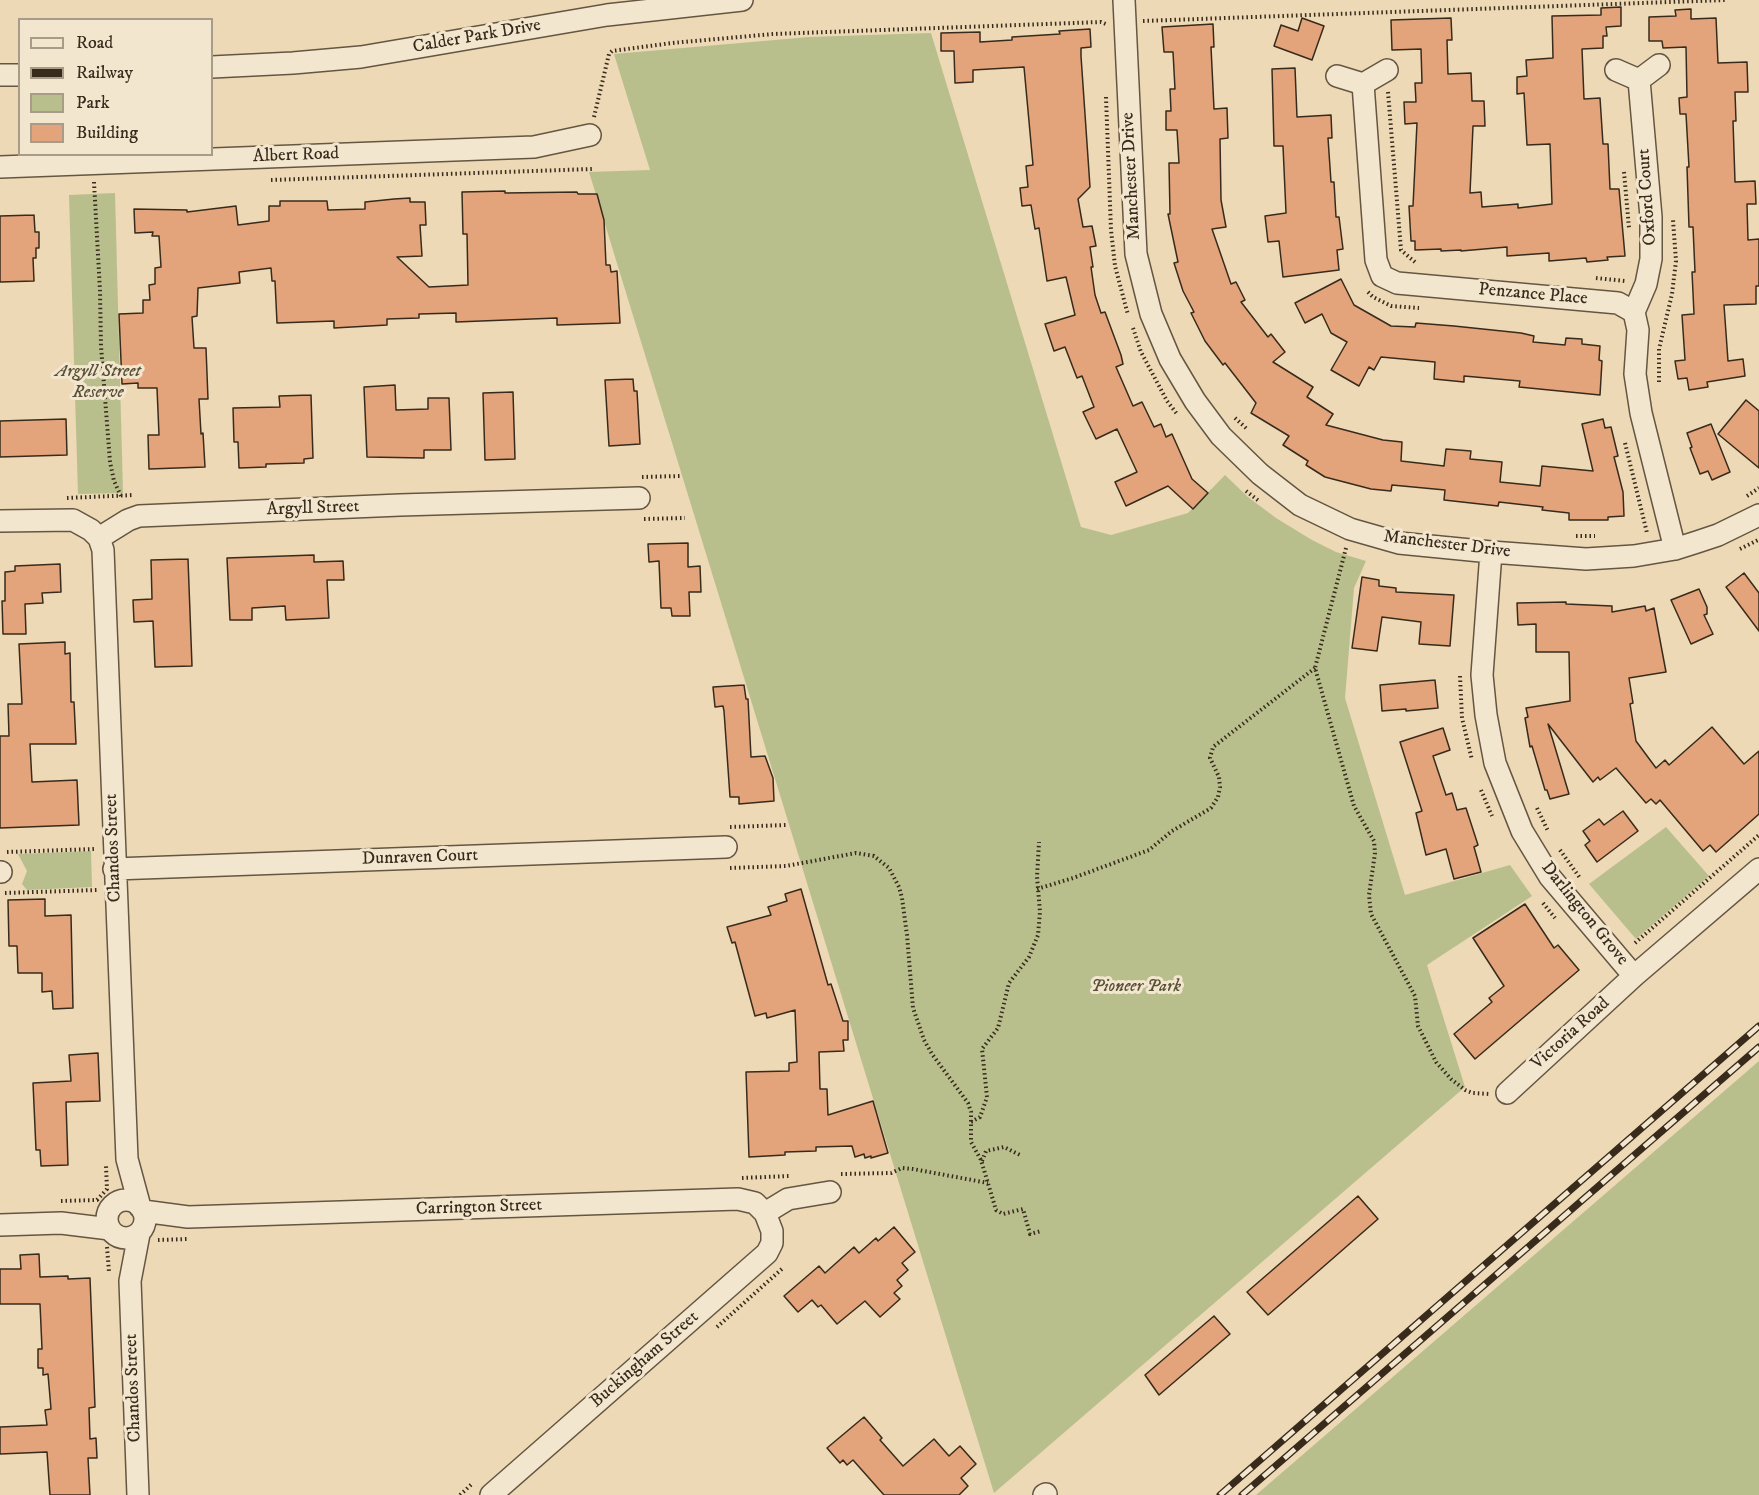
<!DOCTYPE html>
<html>
<head>
<meta charset="utf-8">
<style>
  body { margin:0 }
  #map { position:relative; width:1759px; height:1495px; overflow:hidden; background:#edd9b5; font-family:"IM FELL DW Pica",serif }
  canvas { display:block }
  .legend { position:absolute; left:18px; top:18px; width:195px; height:138px; box-sizing:border-box; background:#f3e6cf; border:2px solid #a89b87; margin:0; padding:8px 10px; list-style:none; font-size:18px; color:#382b1c }
  .legend li { display:flex; align-items:center; gap:12px; height:30px }
  .legend b { width:30px; border:2px solid #a89b87 }
</style>
</head>
<body>
<div id="map">
<canvas width="1759" height="1495"></canvas>
<ul class="legend">
<li><b style="height:8px;background:#f3e6cf"></b>Road</li>
<li><b style="height:8px;background:#382b1c"></b>Railway</li>
<li><b style="height:16px;background:#b8bf8d"></b>Park</li>
<li><b style="height:16px;background:#e3a37b"></b>Building</li>
</ul>
</div>
<script>
const context = document.querySelector('canvas').getContext('2d');
context.lineJoin = 'round';
function paint(path, color) {
  context.fillStyle = color;
  context.fill(path, 'evenodd');
}
function toPath(rows) {
  const path = new Path2D();
  for (const r of rows) {
    if (r.length === 3) {
      path.moveTo(r[0] + r[2], r[1]);
      path.arc(r[0], r[1], r[2], 0, 2 * Math.PI);
      continue;
    }
    path.moveTo(r[0], r[1]);
    for (let i = 2; i < r.length; i += 2) path.lineTo(r[i], r[i + 1]);
  }
  return path;
}
function strokePath(path, color, width, dash) {
  context.strokeStyle = color;
  context.lineWidth = width;
  context.lineCap = dash ? 'butt' : 'round';
  context.setLineDash(dash || []);
  context.stroke(path);
}
function label(font, color, halo, rows, align = 'center') {
  context.font = font + ' "IM FELL DW Pica",serif';
  context.lineWidth = 6;
  context.setLineDash([]);
  context.textBaseline = 'middle';
  context.strokeStyle = halo;
  context.fillStyle = color;
  for (const [text, x, y, turn = 0] of rows) {
    context.save();
    context.translate(x, y);
    context.rotate((+turn || 0) * Math.PI / 180);
    context.textAlign = isNaN(turn) ? turn : align;
    if (halo) context.strokeText(text, 0, 0);
    context.fillText(text, 0, 0);
    context.restore();
  }
}
paint(toPath([
  [931,33,1081,527,1111,535,1188,513,1225,475,1248,497,1276,518,1312,540,1336,552,1366,561,1354,588,1345,698,1405,895,1510,865,1532,896,1427,965,1465,1087,994,1493,589,172,650,170,614,54,809,37],
  [115,193,123,493,78,494,69,195],
  [1666,827,1709,876,1636,939,1589,884],
  [91,851,92,887,27,890,22,884,27,871,18,854],
  [1759,1061,1759,1495,1256,1495]
]), '#b8bf8d');
const building = toPath([
  [1621,7,1621,26,1606,27,1607,36,1603,36,1603,48,1582,49,1584,99,1600,98,1603,144,1608,144,1610,189,1619,189,1625,256,1607,257,1608,260,1587,262,1586,258,1549,261,1549,253,1507,256,1507,247,1461,251,1461,250,1441,251,1441,249,1415,250,1415,241,1411,241,1409,206,1413,206,1417,123,1405,124,1404,102,1416,102,1415,83,1422,83,1421,49,1392,50,1391,20,1451,18,1452,40,1447,40,1448,74,1471,73,1472,101,1484,101,1485,126,1473,126,1470,193,1481,192,1482,207,1518,204,1518,208,1552,204,1550,144,1527,145,1524,93,1517,94,1517,77,1527,76,1526,60,1553,58,1552,16,1601,15,1601,8,1621,7],
  [1691,9,1691,19,1716,18,1718,63,1747,62,1748,92,1735,92,1736,121,1733,121,1735,182,1755,181,1756,204,1747,204,1748,240,1759,239,1759,286,1756,286,1756,304,1724,305,1728,361,1743,359,1745,376,1707,382,1708,387,1689,390,1687,378,1678,379,1675,361,1685,360,1682,315,1694,314,1692,272,1695,272,1693,227,1689,227,1687,167,1689,167,1686,114,1680,114,1679,98,1687,97,1686,47,1663,48,1662,41,1649,41,1649,17,1676,16,1675,10,1691,9],
  [1302,18,1324,26,1312,60,1274,46,1281,25,1298,31,1302,18],
  [1213,24,1214,47,1211,47,1214,109,1227,108,1228,138,1220,139,1221,200,1226,227,1212,229,1231,284,1236,282,1245,300,1241,302,1268,337,1271,334,1285,352,1273,362,1313,387,1307,397,1333,414,1326,425,1383,440,1402,442,1401,461,1444,466,1446,449,1471,451,1470,459,1502,462,1500,482,1540,486,1542,466,1593,471,1582,424,1603,419,1605,428,1611,427,1618,456,1614,457,1623,492,1624,516,1608,517,1608,520,1569,520,1569,513,1542,510,1543,507,1499,502,1498,506,1444,500,1445,490,1392,485,1391,491,1371,489,1325,477,1306,465,1308,461,1283,445,1289,436,1251,413,1256,403,1225,363,1223,365,1205,341,1191,313,1194,312,1183,291,1174,263,1178,262,1168,214,1170,214,1169,163,1179,163,1177,130,1166,130,1166,111,1171,111,1170,89,1175,89,1173,52,1164,52,1162,27,1213,24],
  [1090,29,1091,47,1081,48,1081,56,1090,187,1078,199,1083,227,1092,226,1096,246,1090,247,1093,267,1091,267,1095,295,1101,313,1105,312,1121,355,1123,364,1116,367,1133,406,1142,402,1154,427,1161,424,1166,437,1172,434,1192,479,1208,493,1193,509,1168,486,1126,506,1115,482,1137,472,1117,429,1096,439,1083,412,1094,407,1082,376,1077,378,1065,347,1054,351,1045,324,1075,315,1066,277,1047,281,1039,228,1035,229,1031,205,1022,206,1020,188,1028,187,1026,166,1033,165,1024,67,973,70,973,82,955,83,954,51,941,51,941,33,980,32,980,42,1012,40,1012,37,1060,34,1059,31,1090,29],
  [1295,68,1297,117,1331,115,1332,138,1328,138,1331,182,1334,182,1336,217,1339,217,1343,249,1337,250,1339,270,1283,277,1279,241,1268,242,1265,216,1286,213,1283,146,1274,146,1272,69,1295,68],
  [505,191,505,193,577,192,578,194,597,194,604,220,606,265,610,265,611,272,617,271,620,323,557,325,557,318,456,322,456,313,419,314,419,318,387,319,387,325,334,328,334,321,277,323,275,281,272,281,271,268,239,272,240,283,198,288,197,316,192,317,194,348,206,348,208,399,199,399,201,434,203,433,205,467,149,469,148,435,159,435,157,388,138,388,138,383,122,384,119,314,143,313,143,300,150,300,149,285,155,284,155,268,161,267,159,236,152,236,153,232,135,233,134,209,187,210,187,212,236,206,238,225,269,221,269,206,280,206,280,201,327,201,328,210,365,209,365,202,394,199,410,198,410,202,425,202,426,225,420,225,422,256,397,257,429,287,468,285,467,234,463,234,462,192,505,191],
  [34,215,35,232,39,232,39,248,36,248,36,258,33,258,34,281,0,282,0,216,34,215],
  [1341,279,1354,305,1391,326,1415,327,1416,323,1454,326,1521,333,1534,336,1533,342,1565,345,1566,338,1582,339,1582,344,1600,346,1599,360,1602,361,1600,395,1519,387,1520,381,1464,376,1464,382,1434,379,1435,362,1381,357,1374,370,1369,367,1359,386,1331,370,1347,342,1331,333,1322,314,1305,323,1295,303,1341,279],
  [633,379,634,391,637,391,640,444,609,446,605,380,633,379],
  [395,385,396,410,428,409,428,398,449,398,451,450,424,450,424,458,367,457,364,387,395,385],
  [513,392,515,459,485,460,483,393,513,392],
  [311,395,313,458,304,459,304,463,266,464,266,467,239,468,238,442,234,442,233,408,280,407,279,396,311,395],
  [1746,400,1759,411,1759,468,1718,434,1746,400],
  [66,419,67,455,0,457,0,421,66,419],
  [1711,424,1730,472,1712,480,1708,471,1700,474,1690,448,1692,447,1687,433,1711,424],
  [688,543,688,567,700,566,701,592,689,592,690,616,672,616,671,608,661,608,659,561,649,562,648,544,688,543],
  [314,555,314,562,343,561,344,580,327,580,329,618,286,620,285,606,252,608,252,620,230,620,227,558,314,555],
  [188,559,192,666,155,667,153,621,134,622,133,600,152,599,151,560,188,559],
  [60,564,61,592,42,593,43,603,25,604,26,634,3,634,2,601,5,601,5,572,15,571,15,566,60,564],
  [1744,573,1759,593,1759,631,1726,587,1744,573],
  [1362,577,1379,580,1379,586,1396,588,1396,592,1454,595,1450,646,1419,644,1421,622,1382,617,1377,651,1352,648,1362,577],
  [1699,589,1707,607,1707,614,1704,615,1713,634,1691,644,1671,600,1699,589],
  [1566,602,1566,604,1612,606,1612,612,1645,606,1646,611,1654,608,1666,672,1629,678,1633,703,1630,704,1636,741,1656,768,1665,760,1669,765,1712,727,1744,764,1759,751,1759,814,1716,852,1710,845,1703,851,1660,800,1656,804,1651,799,1646,803,1616,768,1600,780,1598,777,1593,782,1548,724,1569,794,1550,799,1547,790,1545,790,1532,746,1530,747,1525,718,1528,717,1526,708,1570,701,1569,652,1536,652,1536,624,1518,625,1517,603,1566,602],
  [65,642,65,654,70,653,71,702,74,702,76,744,30,744,32,782,77,780,79,825,0,828,0,736,9,736,8,704,22,704,19,644,65,642],
  [1435,680,1438,708,1406,711,1406,709,1382,711,1380,685,1435,680],
  [744,685,746,699,748,699,751,757,765,756,773,778,774,801,739,804,739,797,730,797,724,711,723,706,715,707,713,687,744,685],
  [1443,728,1450,750,1433,756,1446,795,1452,793,1457,810,1466,808,1478,845,1474,847,1481,872,1454,879,1446,849,1426,855,1416,813,1422,811,1400,742,1443,728],
  [1623,811,1638,831,1597,862,1585,845,1590,841,1583,831,1599,819,1604,825,1623,811],
  [801,889,828,985,831,984,843,1021,848,1021,848,1040,843,1040,844,1051,819,1052,820,1089,827,1089,828,1115,873,1101,888,1153,871,1158,871,1156,865,1158,864,1154,855,1157,852,1146,816,1147,816,1151,785,1152,785,1155,749,1157,746,1072,789,1071,789,1063,797,1062,795,1010,767,1018,766,1013,755,1016,735,942,732,943,727,927,771,915,768,907,787,901,785,894,801,889],
  [45,899,45,916,71,915,73,1008,53,1009,52,991,42,992,42,973,18,973,17,946,9,946,8,900,45,899],
  [1525,904,1554,948,1558,945,1579,970,1475,1059,1454,1034,1492,1002,1489,998,1504,986,1473,938,1525,904],
  [98,1053,100,1101,66,1102,68,1165,41,1166,40,1150,36,1150,33,1083,71,1081,69,1055,98,1053],
  [1358,1196,1378,1219,1268,1315,1247,1292,1358,1196],
  [894,1227,915,1252,902,1263,908,1270,897,1280,902,1286,894,1293,900,1299,880,1317,865,1301,837,1324,821,1305,818,1307,812,1300,798,1312,784,1296,819,1266,825,1273,854,1247,859,1253,876,1238,878,1241,894,1227],
  [39,1254,40,1277,68,1276,68,1279,90,1278,95,1407,89,1408,90,1439,96,1438,97,1458,88,1458,90,1495,50,1495,47,1452,0,1454,0,1427,47,1425,45,1410,51,1409,48,1374,43,1375,43,1368,38,1368,38,1349,42,1349,40,1304,0,1304,0,1269,21,1269,20,1255,39,1254],
  [1214,1316,1230,1334,1159,1395,1145,1375,1214,1316],
  [864,1417,882,1438,880,1440,903,1466,934,1439,949,1456,960,1446,976,1464,961,1478,968,1486,959,1495,884,1495,853,1460,847,1465,843,1460,840,1463,827,1448,864,1417]
]);
paint(building, '#e3a37b');
strokePath(building, '#382b1c', 1.5);
const minor = toPath([
  [1124,0,1136,254,1151,314,1170,359,1195,401,1221,436,1260,474,1300,505,1350,529,1399,543,1491,552,1586,559,1634,556,1675,549,1697,542,1718,535,1759,515],
  [212,67,293,63,361,57,607,15,742,0],
  [1616,70,1639,80,1659,65],
  [0,75,20,75],
  [1337,76,1363,84,1387,70],
  [1363,84,1376,260,1382,276,1397,283,1618,303,1634,312,1638,330,1635,374,1641,413,1675,549],
  [0,167,534,147,590,135],
  [1634,312,1646,284,1651,259,1651,217,1639,80],
  [0,521,73,520,91,530,99,538,103,550,127,1159,140,1207],
  [99,538,128,520,139,516,400,505,639,498],
  [1491,552,1482,675,1486,715,1495,763,1522,831,1550,877,1634,976],
  [114,869,726,847],
  [0,872,1,872],
  [1507,1093,1634,976,1759,869],
  [126,1219,19],
  [143,1211,188,1217,738,1199,755,1203,765,1213,772,1231,772,1243,767,1253,491,1495],
  [765,1213,788,1199,830,1192],
  [0,1225,61,1223,110,1229],
  [138,1495,130,1281,139,1234],
  [1044,1495,1046,1494]
]);
strokePath(minor, '#655642', 24);
strokePath(toPath([
  [1143,21,1725,0],
  [1388,92,1401,250,1416,263],
  [1106,97,1111,230,1115,266,1128,315],
  [594,117,609,54,612,51,672,43,773,34,1101,22,1106,24],
  [1624,172,1629,228],
  [271,180,592,169],
  [94,182,100,291,101,346,110,462,114,481,121,496],
  [1596,278,1625,281,1625,283],
  [1368,292,1373,297,1391,306,1419,308],
  [1133,328,1141,352,1167,401,1177,414],
  [1659,382,1659,349,1672,294,1676,261,1673,220],
  [1235,418,1247,429],
  [1625,443,1647,533],
  [642,477,680,476],
  [1246,491,1259,501],
  [1747,496,1759,488],
  [67,498,134,495],
  [644,519,685,518],
  [1576,536,1595,536],
  [1346,548,1315,668,1354,806,1374,841,1375,853,1369,895,1371,914,1415,996,1418,1026,1436,1062,1451,1079,1465,1090,1473,1093,1489,1094],
  [1740,549,1758,540],
  [1460,676,1462,718,1472,760],
  [1481,790,1492,816],
  [1537,808,1548,831],
  [730,827,786,825],
  [1560,850,1580,878],
  [7,852,95,849],
  [730,868,786,866,856,853,874,856,889,868,899,887,902,898,907,935,913,1008,924,1040,932,1054,968,1103,971,1112,971,1142,981,1160,996,1210,1003,1214,1023,1209,1030,1234,1041,1231],
  [1037,889,1073,878,1149,850,1172,831,1211,808,1218,797,1220,787,1219,777,1210,758,1213,747,1315,668],
  [5,893,97,890],
  [1543,903,1555,918],
  [1635,943,1759,835],
  [971,1122,980,1117,987,1097,982,1049,998,1028,1009,983,1029,957,1038,935,1040,912,1037,877,1039,842],
  [982,1161,986,1151,1004,1147,1020,1155],
  [841,1174,891,1173,902,1168,913,1169,988,1183],
  [742,1178,789,1176],
  [61,1201,97,1200,107,1189,106,1166],
  [158,1240,187,1239],
  [107,1247,109,1272],
  [717,1327,783,1268],
  [460,1495,473,1483]
]), '#382b1c', 4, [1.5, 3]);
strokePath(minor, '#f3e6cf', 21);
const rail = toPath([
  [1220,1495,1759,1026],
  [1242,1495,1759,1047]
]);
strokePath(rail, '#382b1c', 7);
strokePath(rail, '#f3e6cf', 4.5, [14]);
label('18px', '#382b1c', '#f3e6cf', [
  ["Calder Park Drive",477,37,-10],
  ["Albert Road",296,156,-2],
  ["Manchester Drive",1132,176,-93],
  ["Oxford Court",1648,197,-94],
  ["Penzance Place",1533,295,5],
  ["Argyll Street",313,509,-2],
  ["Manchester Drive",1447,545,7],
  ["Chandos Street",114,848,-92],
  ["Dunraven Court",420,858,-2],
  ["Darlington Grove",1584,914,51],
  ["Victoria Road",1571,1034,-42],
  ["Carrington Street",479,1208,-2],
  ["Buckingham Street",645,1360,-41],
  ["Chandos Street",134,1388,-92]
]);
label('italic 18px', '#585038', '#f3e6cf', [
  ["Argyll Street",98,372],
  ["Reserve",98,393],
  ["Pioneer Park",1136,987]
]);
</script>
</body>
</html>
